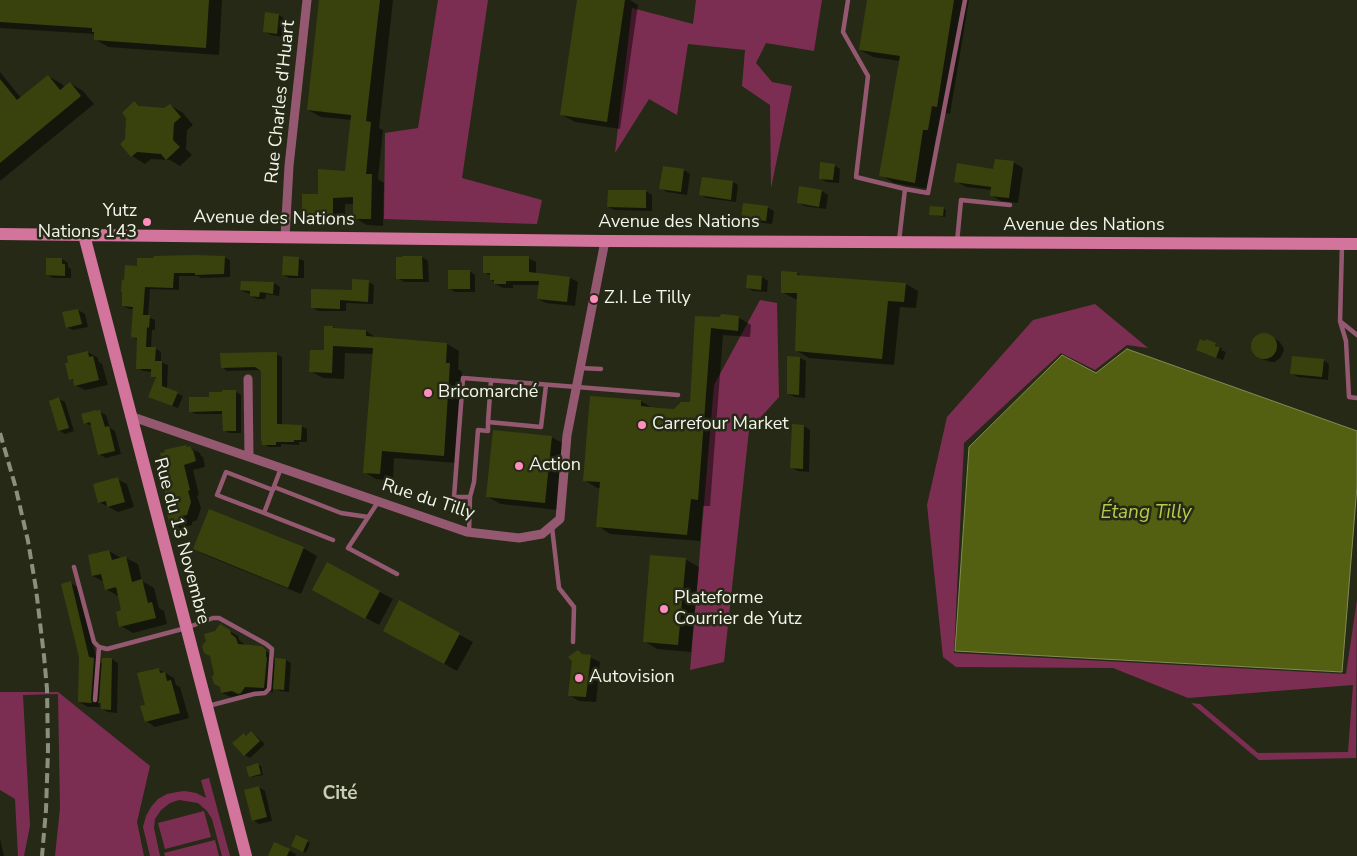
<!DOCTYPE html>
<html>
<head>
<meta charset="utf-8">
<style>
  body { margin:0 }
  canvas { display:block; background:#252916 }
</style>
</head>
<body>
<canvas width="1357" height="856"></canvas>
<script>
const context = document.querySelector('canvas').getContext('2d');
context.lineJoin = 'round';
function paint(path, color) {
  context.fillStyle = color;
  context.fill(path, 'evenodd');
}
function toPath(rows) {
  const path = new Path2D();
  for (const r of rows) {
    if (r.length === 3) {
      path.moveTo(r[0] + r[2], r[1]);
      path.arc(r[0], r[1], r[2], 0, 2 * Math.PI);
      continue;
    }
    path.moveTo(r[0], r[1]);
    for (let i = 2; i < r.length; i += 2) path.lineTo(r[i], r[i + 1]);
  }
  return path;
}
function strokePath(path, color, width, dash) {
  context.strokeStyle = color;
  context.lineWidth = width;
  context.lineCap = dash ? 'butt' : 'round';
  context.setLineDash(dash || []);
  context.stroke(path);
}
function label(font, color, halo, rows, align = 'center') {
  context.font = font + ' "Nunito Sans",sans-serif';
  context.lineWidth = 5;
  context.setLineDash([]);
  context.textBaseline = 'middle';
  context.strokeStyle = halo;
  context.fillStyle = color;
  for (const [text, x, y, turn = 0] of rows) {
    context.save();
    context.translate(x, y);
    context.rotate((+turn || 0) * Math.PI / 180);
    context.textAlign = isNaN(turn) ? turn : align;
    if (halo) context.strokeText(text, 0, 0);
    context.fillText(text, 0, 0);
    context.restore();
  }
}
paint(toPath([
  [438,0,488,0,462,178,542,200,537,224,384,219,385,133,418,128],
  [696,0,822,0,814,51,766,43,756,63,772,82,792,86,771,188,770,105,742,86,745,50,688,44,677,115,649,99,615,153,632,8,693,24],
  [760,300,777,303,779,397,749,430,724,662,690,670,714,385],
  [1095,304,1148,348,1127,345,1095,370,1061,353,964,443,954,653,1346,674,1357,600,1356,758,1259,760,1191,703,1200,704,1258,753,1348,752,1353,685,1188,698,1113,668,956,667,943,657,927,505,947,417,1033,320],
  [0,692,58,692,150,766,137,822,144,856,55,856,60,808,58,694,23,695,30,826,24,856,18,856,15,799,0,790],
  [209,778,230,856,222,856,212,819,207,811,198,803,179,800,170,803,161,810,155,819,154,828,160,856,150,856,143,827,146,816,151,807,158,799,167,794,177,792,185,791,196,793,206,798,201,780],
  [204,811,211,837,165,849,158,823],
  [215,840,219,856,165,856,164,853]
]), '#7c2e52');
const water = toPath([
  [1127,349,1357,431,1357,486,1342,672,955,651,969,447,1062,355,1096,373,1127,349]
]);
paint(water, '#535f11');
strokePath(water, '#838c52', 1);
paint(toPath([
  [0,0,222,0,219,55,108,47,95,39,95,34,0,28],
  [321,0,393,0,379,128,383,130,378,179,384,183,383,226,367,225,355,218,354,204,345,204,345,225,316,224,304,217,319,195,346,173,352,120,321,117,308,110],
  [578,0,630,0,638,5,620,129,575,122,562,115],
  [868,0,969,0,950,114,945,113,941,137,936,136,928,189,894,183,881,175,900,61,873,57,860,50],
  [279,15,285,19,283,37,271,35,264,31],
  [0,72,21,98,48,76,62,84,65,88,70,83,83,91,94,104,0,181],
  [135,103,143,108,165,109,170,105,183,113,193,125,187,130,186,149,192,155,180,166,170,160,151,159,145,164,132,156,126,140],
  [1013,162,1023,168,1018,203,1001,201,991,195,992,190,966,187,956,181,995,170],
  [834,165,840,169,839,183,826,182,820,178],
  [664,167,684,170,690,174,687,195,667,192,660,188],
  [733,182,738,185,736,202,706,198,701,194],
  [645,191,652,195,652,211,615,210,608,207],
  [822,191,828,195,826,209,804,206,798,202],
  [767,207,774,211,772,224,748,221,742,217],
  [943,208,946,210,945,217,933,215,930,214],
  [224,257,230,260,230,277,201,278,198,276,179,276,179,290,150,289,148,317,155,320,155,330,152,330,151,348,155,348,161,352,161,362,168,365,167,389,183,396,178,408,156,400,150,397,157,379,152,376,152,372,143,371,137,368,138,340,133,337,134,309,129,309,123,306,126,281,139,267],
  [422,257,428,261,429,282,404,282,398,278],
  [298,258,304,261,304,278,289,278,284,275],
  [528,258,536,262,536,274,570,278,578,282,575,306,546,303,538,299,539,285,513,285,513,288,503,288,495,284,495,282,491,280,491,276,484,272],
  [62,259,68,263,68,267,71,269,71,278,53,278,47,274],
  [469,271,475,275,475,292,455,292,449,288],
  [797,273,802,276,906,284,918,291,916,308,900,307,894,365,809,358,797,351,798,299,795,299,782,292],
  [748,276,762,277,768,281,767,292,753,291,747,287],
  [242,282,274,283,280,287,279,296,266,294,265,299,257,299,251,296,251,294,247,293,241,290],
  [368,282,374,285,373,304,346,303,346,311,318,311,312,307,353,291],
  [78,310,85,314,88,327,73,330,67,327,64,313],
  [738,317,751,325,750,337,723,335,710,506,703,506,700,541,610,534,598,526,601,488,597,488,584,480,641,401,654,409,674,410,691,403,697,318],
  [333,327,337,329,366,331,378,339,447,344,459,351,458,369,462,372,456,463,394,458,393,481,376,479,364,472,373,354,345,353,344,379,323,378,310,371,325,351],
  [1264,334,1279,341,1283,347,1284,350,1281,357,1275,362,1272,362,1264,360,1257,356,1253,350,1253,342,1255,339,1257,337],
  [1206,341,1222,348,1221,350,1226,352,1223,360,1203,353],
  [88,352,98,358,98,361,102,364,108,385,85,390,75,385,75,382,71,379],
  [276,354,282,357,282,426,301,426,307,429,307,442,299,442,299,445,281,444,281,447,269,447,264,444,262,370,227,371,222,367],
  [800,358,806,361,805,398,795,397,788,394],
  [1323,360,1329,364,1328,380,1298,377,1291,373],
  [236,392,241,395,241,433,229,433,224,430,223,414,196,414,190,411,210,398],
  [59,399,65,402,74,431,65,434,59,430],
  [100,412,106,415,110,428,115,431,121,454,106,458,99,454,92,426,85,423],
  [804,426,810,430,809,472,798,471,792,468],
  [551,437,565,444,558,510,501,504,488,497],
  [188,448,190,448,200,453,201,456,203,457,205,467,193,470,199,495,197,496,201,508,197,520,192,522,192,525,180,528,170,522,169,501],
  [117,479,127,484,134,507,118,512,99,502],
  [303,548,317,556,301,594,208,556,194,549],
  [109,551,121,558,126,558,138,564,142,581,154,588,159,608,164,611,167,624,133,633,121,626,123,611,119,595,118,596,106,589,104,582,93,576],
  [685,559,699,567,691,652,657,649,644,641],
  [328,564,393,599,379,625,327,597],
  [71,583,79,588,97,661,103,664,112,659,118,663,117,713,108,712,102,709,102,704,99,703,100,707,88,707,79,702,80,657],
  [400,602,473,642,457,671,398,638],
  [220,626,238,636,239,640,244,644,245,646,261,648,274,656,274,659,286,660,291,663,289,692,280,691,273,687,273,692,254,691,249,698,247,698,242,695,231,697,222,693,216,674,216,632],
  [578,652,600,662,596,702,579,701,569,695],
  [158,669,174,678,176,685,180,687,189,718,155,727,146,721],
  [251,733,256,736,265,744,250,758,245,755,244,734,247,736],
  [258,765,261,766,263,775,252,777,250,776],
  [259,787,265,791,272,821,259,824,253,820],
  [297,837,310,843,306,853,293,846],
  [0,839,4,856,0,856],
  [275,844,296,854,295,856,270,856]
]), '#0007');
paint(toPath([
  [0,0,209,0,206,48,94,40,94,32,92,32,92,28,0,22],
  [319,0,380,0,366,121,371,122,366,174,372,174,371,219,353,219,353,197,333,198,333,219,302,218,302,194,318,194,318,169,345,171,351,115,307,110],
  [577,0,625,0,607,122,560,115],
  [867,0,954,0,937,107,932,106,928,130,923,130,915,183,879,176,900,56,859,50],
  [265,12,279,14,277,34,263,32],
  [48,75,60,90,70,82,81,96,0,163,0,79,17,100],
  [134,101,139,106,164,108,170,104,181,117,174,123,173,140,180,147,166,160,161,154,137,152,131,157,120,144,125,139,126,118,122,113],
  [995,159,1014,161,1009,198,990,196,991,187,954,182,957,163,993,169],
  [820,162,835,164,833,180,819,179],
  [663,166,684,169,681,192,659,189],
  [702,177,733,181,731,200,699,195],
  [799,186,822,190,819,207,797,203],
  [608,190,646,190,646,208,607,207],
  [743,203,768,206,766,221,741,218],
  [930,206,944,207,943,216,929,215],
  [194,255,225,256,224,274,195,275,195,273,174,273,173,288,145,287,143,315,150,315,149,328,147,327,146,347,156,347,155,361,162,361,162,386,178,392,172,406,148,397,156,377,151,377,151,369,136,369,137,338,131,337,133,307,122,306,122,292,121,292,122,280,124,280,125,265,137,266,137,258,153,258,154,256],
  [283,256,299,257,298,276,282,275],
  [402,256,422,256,423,279,396,279,396,257,402,257],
  [483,256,529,256,529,272,570,277,567,302,537,299,539,281,506,281,506,284,494,284,494,280,490,280,490,273,483,273],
  [46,258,62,258,62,264,65,264,65,276,46,275],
  [448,270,470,270,470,289,448,289],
  [781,271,797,272,797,275,906,283,904,302,888,301,882,359,795,351,797,293,781,293],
  [747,275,762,276,761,290,746,288],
  [352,279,369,280,368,302,340,300,340,309,311,308,311,289,352,290],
  [241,281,274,282,273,294,260,292,259,297,250,296,250,291,240,290],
  [78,309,82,324,66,328,62,312],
  [721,314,739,316,738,331,711,328,698,500,691,499,687,535,596,527,600,482,583,481,590,396,641,400,641,406,659,408,674,409,681,402,690,402,695,316,720,317],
  [324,326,333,326,333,328,366,330,366,336,447,343,446,363,450,363,444,456,382,451,380,474,363,473,373,348,333,346,332,373,309,372,310,350,324,350],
  [1264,346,13],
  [1200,339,1205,341,1206,339,1216,343,1215,346,1220,347,1216,358,1196,350],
  [88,351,89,357,93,356,99,380,74,386,73,379,69,380,65,363,68,363,67,356],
  [277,352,277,424,302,425,301,440,294,440,294,442,276,442,276,445,262,445,261,439,261,371,255,367,221,368,220,353],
  [787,356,800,357,799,395,787,394],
  [1292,356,1324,359,1322,377,1290,374],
  [222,390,236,390,236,431,223,431,222,411,189,412,189,397,209,397,209,392,222,392],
  [59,397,69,428,58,431,49,401],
  [96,410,97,411,100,410,105,427,109,426,115,451,98,455,90,422,84,424,81,414],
  [792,424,804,425,803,469,790,468],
  [493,430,552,436,545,503,486,497],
  [186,445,187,447,190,446,192,450,193,450,196,461,184,465,190,490,188,491,191,502,187,515,182,516,183,519,169,523,164,501,167,500,161,475,164,474,160,453,165,452,164,450],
  [118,477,125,502,107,507,106,501,98,503,93,484],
  [209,509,304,547,288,588,193,549],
  [109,550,112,560,126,556,132,582,142,579,148,603,152,602,156,618,119,627,116,612,121,610,116,587,105,590,101,574,92,576,88,555],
  [650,555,686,558,678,645,643,642],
  [327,562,380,591,365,619,312,590],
  [71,581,89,657,94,658,91,700,92,703,78,702,79,657,61,584],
  [399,600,460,633,444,664,383,631],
  [220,624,230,630,231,634,236,638,238,644,262,646,266,650,266,657,267,657,264,688,245,687,241,693,238,694,232,691,221,693,220,687,214,684,212,677,214,674,210,656,204,653,202,646,206,641,204,634,215,631],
  [578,650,582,654,591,655,586,697,568,696,572,661,568,657],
  [102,658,112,658,111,710,101,709,101,703,98,703,99,700],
  [275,658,286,659,284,690,273,689],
  [159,668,160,673,165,672,167,681,171,680,180,713,145,722,140,706,145,705,137,673],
  [251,731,260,741,244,756,232,743,244,733,246,736],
  [258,763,261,774,249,777,246,767],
  [259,786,267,817,252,821,244,790],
  [296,835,308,840,303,852,291,846],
  [274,842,290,849,287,856,268,856]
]), '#39420d');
strokePath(toPath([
  [848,0,843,32,868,76,856,177,905,189],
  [899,241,905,189,928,193,965,0],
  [957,242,961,200,1010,205],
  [1342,245,1340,321,1346,341,1349,397,1357,398],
  [1341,322,1357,335],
  [579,368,601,369],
  [488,422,491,380],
  [281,468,264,513,333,540],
  [274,487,341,513,368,517],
  [470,497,474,482,478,430,488,431,488,422,541,427,546,385],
  [378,502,348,548,397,574],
  [264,513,217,495,226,472,273,490],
  [552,527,559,588,574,607,573,642],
  [469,533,470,497,454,497,463,378,678,395],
  [74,567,94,642,99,647,107,649,186,628,213,618,219,618,266,644,272,649,269,689,265,693,254,694,208,706],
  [95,700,99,647]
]), '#945971', 4.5);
strokePath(toPath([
  [285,237,289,166,307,0],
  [248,379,249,457],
  [130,416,467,532,519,538,542,534,560,519,567,435,605,241]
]), '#945971', 9);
strokePath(toPath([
  [0,234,605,241,1357,244],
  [84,235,246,856]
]), '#d2749b', 12);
strokePath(toPath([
  [0,433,15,485,28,541,36,589,44,656,47,689,48,750,46,810,42,856]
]), '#8b8f7f', 4, [10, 5]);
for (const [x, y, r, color] of [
  [147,222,5,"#fe8ebc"],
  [594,299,5,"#fe8ebc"],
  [428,393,5,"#fe8ebc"],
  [642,425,5,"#fe8ebc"],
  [519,466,5,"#fe8ebc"],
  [664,609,5,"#fe8ebc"],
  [579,678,5,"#fe8ebc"]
]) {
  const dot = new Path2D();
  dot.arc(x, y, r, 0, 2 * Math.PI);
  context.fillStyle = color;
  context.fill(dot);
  strokePath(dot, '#252916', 2);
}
label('18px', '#f2f6ea', '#252916', [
  ["Rue Charles d'Huart",281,102,-84],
  ["Avenue des Nations",274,219,1],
  ["Avenue des Nations",679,223],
  ["Avenue des Nations",1084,226],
  ["Rue du Tilly",428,500,18],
  ["Rue du 13 Novembre",181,541,75]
]);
label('18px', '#f2f6ea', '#252916', [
  ["Yutz",137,212,"right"],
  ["Nations 143",137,233,"right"],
  ["Z.I. Le Tilly",604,299],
  ["Bricomarché",438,393],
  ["Carrefour Market",652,425],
  ["Action",529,466],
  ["Plateforme",674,599],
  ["Courrier de Yutz",674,620],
  ["Autovision",589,678]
], 'left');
label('italic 19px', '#b5cc4b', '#252916', [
  ["Étang Tilly",1146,513]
]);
label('bold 19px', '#c8ceb6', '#252916', [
  ["Cité",340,794]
]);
</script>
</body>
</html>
